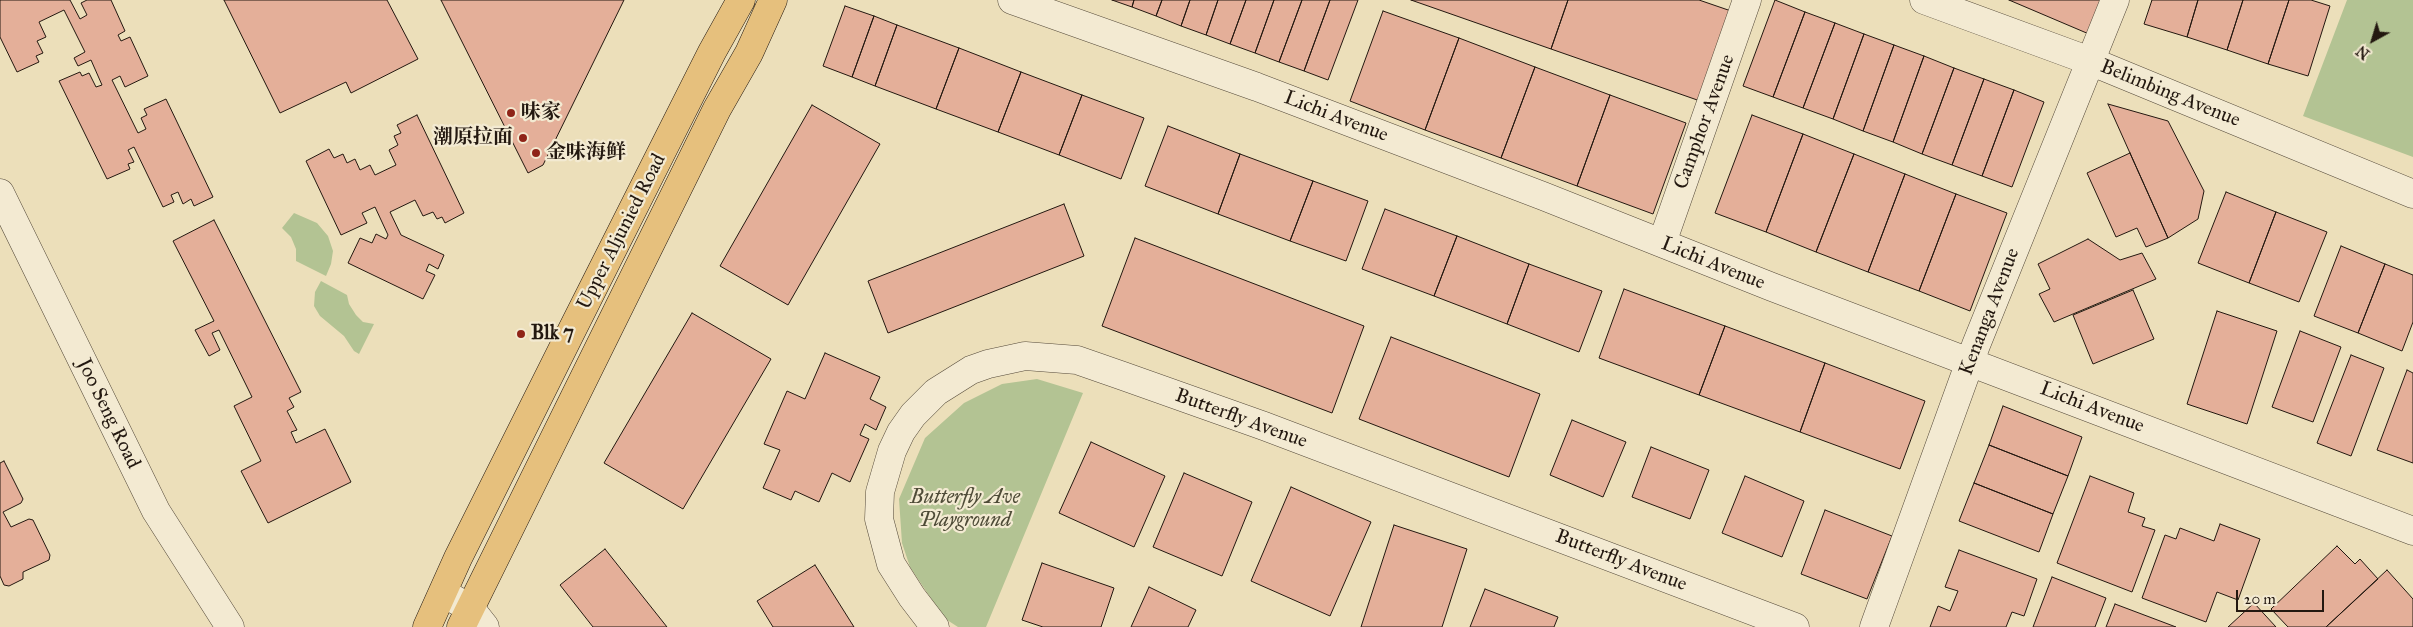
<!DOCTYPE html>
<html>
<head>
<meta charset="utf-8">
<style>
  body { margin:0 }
  #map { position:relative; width:2413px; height:627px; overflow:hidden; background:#ecdfba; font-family:"IM FELL Great Primer",serif }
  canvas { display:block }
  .north { position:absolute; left:2348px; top:15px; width:50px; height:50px; -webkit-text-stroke:4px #f3ead2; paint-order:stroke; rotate:219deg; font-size:14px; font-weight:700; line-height:20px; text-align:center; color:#231810 }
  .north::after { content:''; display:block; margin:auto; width:18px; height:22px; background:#231810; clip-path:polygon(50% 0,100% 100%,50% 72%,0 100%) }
  .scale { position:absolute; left:2236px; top:590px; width:88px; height:22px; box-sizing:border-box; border:2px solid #231810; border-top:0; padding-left:6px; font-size:15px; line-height:18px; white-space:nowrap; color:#231810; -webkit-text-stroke:4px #f3ead2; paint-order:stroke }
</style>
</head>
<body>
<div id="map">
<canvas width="2413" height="627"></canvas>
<div class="north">N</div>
<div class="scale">20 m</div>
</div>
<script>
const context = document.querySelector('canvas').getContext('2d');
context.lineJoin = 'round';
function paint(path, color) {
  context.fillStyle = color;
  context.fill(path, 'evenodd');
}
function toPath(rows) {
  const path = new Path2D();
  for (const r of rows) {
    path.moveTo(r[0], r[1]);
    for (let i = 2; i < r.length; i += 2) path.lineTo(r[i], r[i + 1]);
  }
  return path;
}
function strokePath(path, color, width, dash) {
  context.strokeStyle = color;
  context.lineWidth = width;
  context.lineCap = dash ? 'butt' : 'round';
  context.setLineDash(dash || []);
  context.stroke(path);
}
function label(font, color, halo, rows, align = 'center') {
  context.font = font + ' "IM FELL Great Primer","Noto Serif SC",serif';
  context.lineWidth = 4.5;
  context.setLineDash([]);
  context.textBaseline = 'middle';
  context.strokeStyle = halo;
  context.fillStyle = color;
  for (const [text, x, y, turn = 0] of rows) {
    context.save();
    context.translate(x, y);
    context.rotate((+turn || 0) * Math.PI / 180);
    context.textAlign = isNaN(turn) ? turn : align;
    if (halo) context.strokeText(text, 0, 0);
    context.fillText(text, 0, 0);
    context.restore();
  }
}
paint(toPath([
  [2347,0,2413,0,2413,157,2303,116],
  [294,213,317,223,328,236,333,251,331,264,326,276,296,261,296,249,291,237,282,228],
  [321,281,347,295,349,304,356,315,363,322,374,324,359,354,354,351,344,336,320,316,314,306,315,292],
  [1037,379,1083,393,986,627,958,627,944,618,910,567,902,543,899,499,925,438,964,403,1002,384]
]), '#b3c393');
const building = toPath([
  [0,0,70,0,80,19,87,15,81,3,87,0,111,0,125,31,118,35,121,41,130,37,148,76,125,87,120,76,112,80,138,133,146,129,141,118,147,115,144,109,166,99,213,197,194,206,191,199,183,204,178,192,171,195,174,202,163,207,134,147,128,150,134,162,128,164,130,169,107,179,59,81,80,72,82,76,89,73,96,87,102,85,91,60,78,66,74,58,85,52,64,10,39,22,46,37,37,41,43,53,36,56,39,62,17,72,0,37,0,0],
  [224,0,387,0,418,59,351,93,346,82,280,113,224,0],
  [441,0,624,0,543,165,528,173,441,0],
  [1112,0,1134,0,1132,7,1112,0],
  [1134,0,1162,0,1156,16,1132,7,1134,0],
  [1162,0,1190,0,1181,26,1156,16,1162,0],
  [1190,0,1218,0,1206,35,1181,26,1190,0],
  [1218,0,1246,0,1230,44,1206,35,1218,0],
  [1246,0,1274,0,1255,53,1230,44,1246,0],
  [1274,0,1302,0,1279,62,1255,53,1274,0],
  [1302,0,1330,0,1304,71,1279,62,1302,0],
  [1330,0,1358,0,1328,80,1304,71,1330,0],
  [1411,0,1568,0,1551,49,1411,0],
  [1568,0,1699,0,1734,12,1703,102,1551,49,1568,0],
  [1775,0,1805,12,1773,97,1743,86,1775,0],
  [2009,0,2111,0,2096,37,2009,0],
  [2152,0,2198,0,2187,37,2144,24,2152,0],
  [2198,0,2243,0,2227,50,2187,37,2198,0],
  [2243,0,2289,0,2268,64,2227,50,2243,0],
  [2289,0,2311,0,2330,6,2308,76,2268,64,2289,0],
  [845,6,874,16,852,77,823,66,845,6],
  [1383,11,1459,38,1425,130,1350,101,1383,11],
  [1805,12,1835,23,1803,108,1773,97,1805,12],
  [874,16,897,25,875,86,852,77,874,16],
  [1835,23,1864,34,1833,119,1803,108,1835,23],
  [897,25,959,48,936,109,875,86,897,25],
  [1864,34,1894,45,1863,131,1833,119,1864,34],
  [1459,38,1535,67,1501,158,1425,130,1459,38],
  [1894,45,1924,56,1893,142,1863,131,1894,45],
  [959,48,1021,72,998,132,936,109,959,48],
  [1924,56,1954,68,1922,154,1893,142,1924,56],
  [1535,67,1610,95,1577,186,1501,158,1535,67],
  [1954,68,1984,79,1952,165,1922,154,1954,68],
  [1021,72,1082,95,1059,155,998,132,1021,72],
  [1984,79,2014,90,1982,176,1952,165,1984,79],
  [2014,90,2044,102,2012,187,1982,176,2014,90],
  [1082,95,1144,118,1121,179,1059,155,1082,95],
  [1610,95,1686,123,1653,214,1577,186,1610,95],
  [2108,104,2168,121,2204,191,2198,219,2168,238,2108,104],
  [812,105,880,144,788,305,720,266,812,105],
  [417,115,464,213,445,223,442,217,437,219,433,212,423,216,415,200,390,212,401,235,444,255,438,269,429,264,426,271,435,275,423,299,348,263,360,238,372,243,376,234,386,239,388,235,375,207,362,213,367,223,341,235,306,161,329,149,334,158,343,154,347,163,355,159,360,170,370,165,375,175,396,165,389,150,398,145,394,136,401,133,397,125,417,115],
  [1752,115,1803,134,1766,232,1715,213,1752,115],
  [1168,126,1240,154,1218,214,1145,186,1168,126],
  [1803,134,1854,154,1816,252,1766,232,1803,134],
  [2130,153,2168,238,2146,247,2137,228,2116,237,2087,173,2130,153],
  [1240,154,1313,181,1290,241,1218,214,1240,154],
  [1854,154,1905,174,1868,272,1816,252,1854,154],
  [1905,174,1956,194,1919,291,1868,272,1905,174],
  [1313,181,1368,201,1346,261,1290,241,1313,181],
  [2226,192,2276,212,2249,283,2198,263,2226,192],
  [1956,194,2007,213,1970,311,1919,291,1956,194],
  [1064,204,1084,256,888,333,868,281,1064,204],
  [1385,209,1457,236,1434,296,1362,269,1385,209],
  [2276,212,2327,232,2299,302,2249,283,2276,212],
  [214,220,301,392,289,398,294,407,287,411,297,430,291,432,296,443,325,429,351,482,268,523,241,471,261,461,234,406,252,397,219,330,212,333,220,350,209,356,195,330,214,321,173,241,214,220],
  [1457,236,1529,264,1507,324,1434,296,1457,236],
  [1135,238,1364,326,1332,413,1102,326,1135,238],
  [2088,239,2120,260,2142,253,2156,279,2054,322,2039,294,2050,289,2038,264,2088,239],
  [2341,246,2385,264,2358,333,2314,316,2341,246],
  [1529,264,1602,291,1579,352,1507,324,1529,264],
  [2385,264,2413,275,2413,322,2402,351,2358,333,2385,264],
  [1624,289,1725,326,1699,395,1599,358,1624,289],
  [2133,290,2154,339,2093,364,2073,315,2133,290],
  [2217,311,2277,331,2247,424,2187,404,2217,311],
  [692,313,771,359,683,509,604,463,692,313],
  [1725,326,1825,363,1800,432,1699,395,1725,326],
  [2300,331,2341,347,2313,422,2272,407,2300,331],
  [1391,337,1540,394,1509,477,1359,419,1391,337],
  [825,353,880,377,870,399,886,407,876,430,865,424,860,435,869,439,850,482,832,473,819,502,795,491,791,500,763,488,780,450,764,444,787,391,805,399,825,353],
  [2351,355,2384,368,2351,456,2317,443,2351,355],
  [1825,363,1925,401,1900,469,1800,432,1825,363],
  [2407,370,2413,373,2413,463,2377,450,2407,370],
  [2003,406,2082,437,2068,476,1989,445,2003,406],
  [1572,420,1626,442,1603,497,1550,475,1572,420],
  [1091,442,1165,476,1134,547,1059,513,1091,442],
  [1989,445,2068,476,2053,514,1974,483,1989,445],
  [1651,447,1709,470,1690,519,1632,497,1651,447],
  [4,461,23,499,21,503,3,512,11,527,29,519,33,520,50,555,49,560,23,572,23,579,9,586,4,585,0,576,0,463,4,461],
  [1184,473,1252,502,1222,576,1153,547,1184,473],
  [1745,476,1804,501,1782,557,1722,533,1745,476],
  [2090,476,2134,493,2128,512,2145,518,2142,526,2155,530,2132,592,2057,563,2090,476],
  [1974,483,2053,514,2039,552,1959,521,1974,483],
  [1291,487,1371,522,1330,616,1251,581,1291,487],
  [1825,510,1892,536,1867,599,1801,574,1825,510],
  [2220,524,2260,539,2238,600,2217,592,2206,622,2142,598,2165,535,2176,539,2180,528,2214,541,2220,524],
  [1394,525,1467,549,1442,627,1361,627,1394,525],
  [2337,546,2355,564,2360,559,2378,579,2326,627,2288,627,2271,609,2337,546],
  [605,549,667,627,593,627,560,585,605,549],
  [1959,550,2037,579,2024,616,2012,612,2006,627,1930,627,1938,606,1950,611,1958,591,1945,587,1959,550],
  [1042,563,1114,588,1101,627,1043,627,1022,620,1042,563],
  [815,565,854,627,773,627,757,601,815,565],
  [2387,570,2413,599,2413,627,2326,627,2387,570],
  [2052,577,2106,598,2095,627,2033,627,2052,577],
  [1149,587,1196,610,1188,627,1131,627,1149,587],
  [1485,589,1558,617,1554,627,1470,627,1485,589],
  [2254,603,2276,627,2228,627,2254,603],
  [2115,604,2176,627,2106,627,2115,604]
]);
paint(building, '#e4af99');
strokePath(building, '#231810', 1);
const minor = toPath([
  [1012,0,1257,87,1543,196,1772,287,2413,531],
  [1924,0,2090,61,2413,194],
  [0,193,156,511,230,627],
  [1662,243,1747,0],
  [443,593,470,608,485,627],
  [935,627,912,597,891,564,879,519,880,492,892,451,901,432,913,415,936,392,971,370,988,364,1025,356,1077,360,1123,376,1264,426,1795,627],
  [1874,627,1976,345,2115,0]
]);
const major = toPath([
  [427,627,458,558,570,334,712,52,741,0],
  [461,627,717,109,749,53,773,0]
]);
strokePath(minor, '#554a3a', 29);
strokePath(major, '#231810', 29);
strokePath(minor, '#f3ead2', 28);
strokePath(major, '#e6c07d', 28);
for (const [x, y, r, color] of [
  [511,113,5,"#8f2418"],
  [523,138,5,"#8f2418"],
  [536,153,5,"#8f2418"],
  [521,334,5,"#8f2418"]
]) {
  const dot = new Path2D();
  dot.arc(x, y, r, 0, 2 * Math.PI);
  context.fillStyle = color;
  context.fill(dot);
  strokePath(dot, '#f3ead2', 2);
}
label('20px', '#231810', '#f3ead2', [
  ["Belimbing Avenue",2170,94,22],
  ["Lichi Avenue",1336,117,21],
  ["Camphor Avenue",1705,122,-70],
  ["Upper Aljunied Road",622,232,-63],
  ["Lichi Avenue",1713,264,22],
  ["Kenanga Avenue",1990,312,-69],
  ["Lichi Avenue",2092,408,21],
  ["Joo Seng Road",108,414,64],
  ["Butterfly Avenue",1241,419,20],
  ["Butterfly Avenue",1621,561,21]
]);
label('bold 20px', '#231810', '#f3ead2', [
  ["味家",521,113],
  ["潮原拉面",513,138,"right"],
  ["金味海鲜",546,153],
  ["Blk 7",531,334]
], 'left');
label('italic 20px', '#4e4b37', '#f3ead2', [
  ["Butterfly Ave",965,498],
  ["Playground",965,521]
]);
</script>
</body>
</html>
